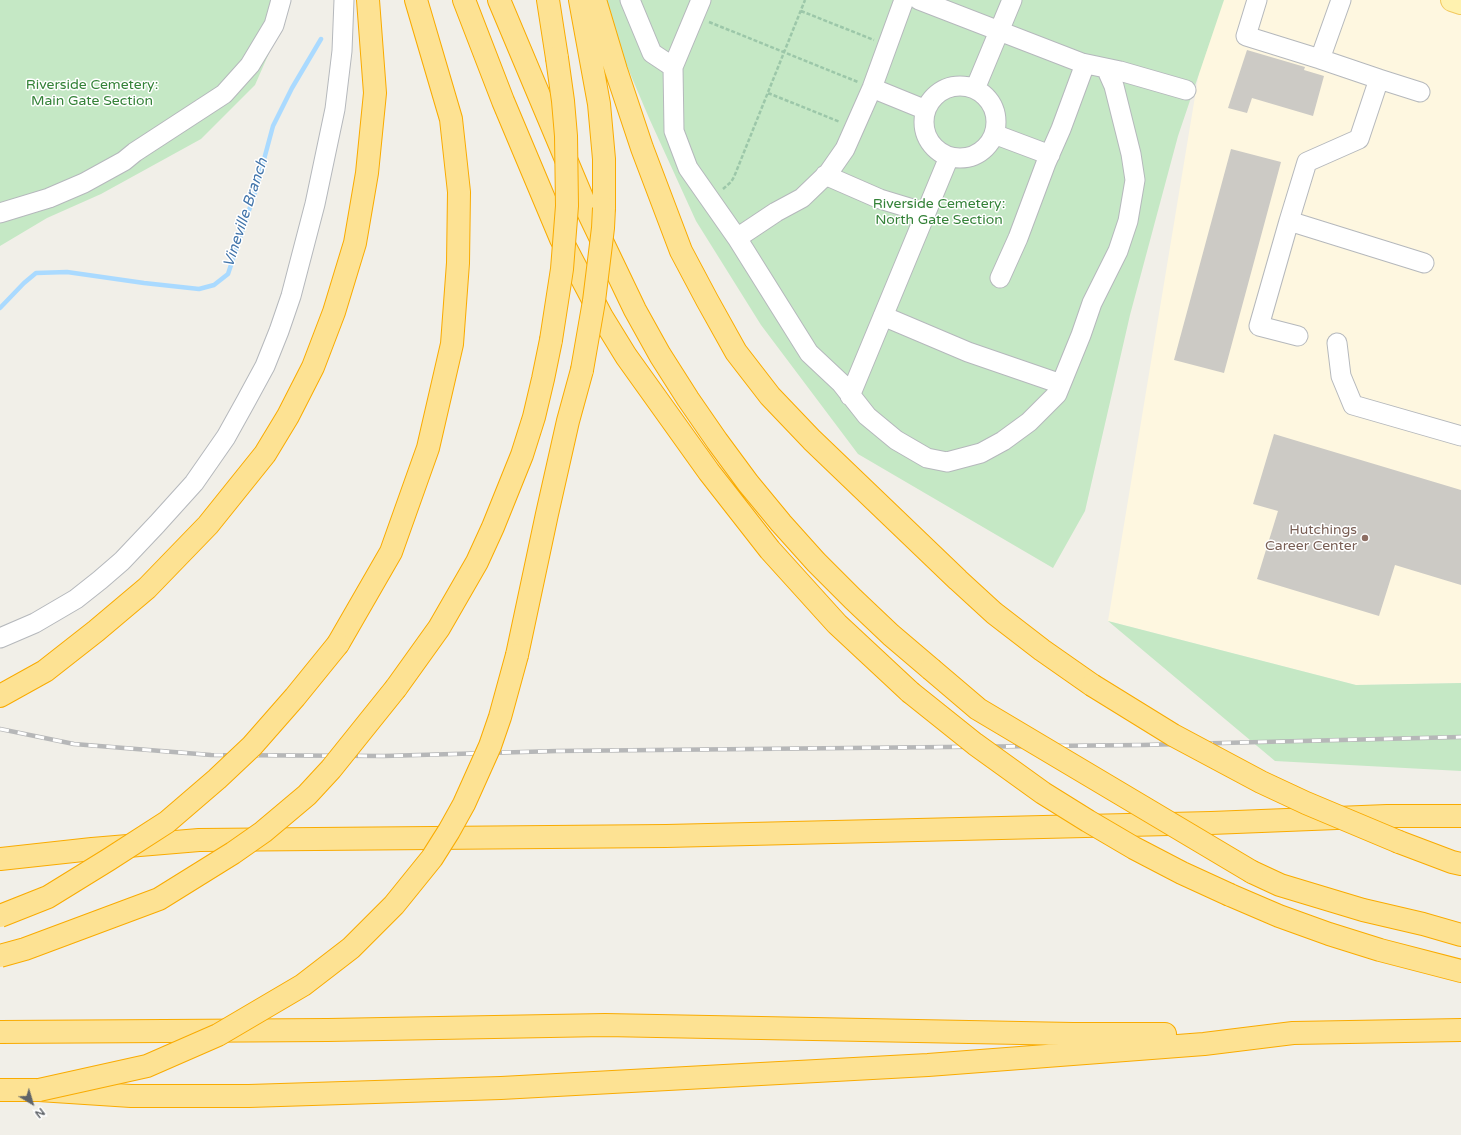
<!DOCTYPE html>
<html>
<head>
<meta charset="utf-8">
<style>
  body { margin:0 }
  #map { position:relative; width:1461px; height:1135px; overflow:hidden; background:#f1efe8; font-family:"Varela Round",sans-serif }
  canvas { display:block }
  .north { position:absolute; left:12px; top:1083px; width:40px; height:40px; -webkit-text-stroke:3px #fff; paint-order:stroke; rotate:142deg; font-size:11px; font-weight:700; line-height:16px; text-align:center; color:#5f6368 }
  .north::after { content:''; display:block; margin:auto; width:14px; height:18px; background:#5f6368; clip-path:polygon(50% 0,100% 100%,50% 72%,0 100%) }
</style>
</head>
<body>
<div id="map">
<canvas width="1461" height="1135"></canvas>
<div class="north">N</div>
</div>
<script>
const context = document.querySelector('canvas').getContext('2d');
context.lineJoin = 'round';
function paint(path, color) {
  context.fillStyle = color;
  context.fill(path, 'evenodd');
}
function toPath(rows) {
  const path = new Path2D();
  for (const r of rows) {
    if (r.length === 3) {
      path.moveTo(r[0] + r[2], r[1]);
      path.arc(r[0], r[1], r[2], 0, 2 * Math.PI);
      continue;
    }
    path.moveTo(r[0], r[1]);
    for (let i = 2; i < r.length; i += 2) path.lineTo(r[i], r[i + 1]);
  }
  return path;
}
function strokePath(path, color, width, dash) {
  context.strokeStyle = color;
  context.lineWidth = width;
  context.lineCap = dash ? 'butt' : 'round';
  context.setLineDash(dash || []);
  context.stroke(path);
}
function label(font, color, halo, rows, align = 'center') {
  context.font = font + ' "Varela Round",sans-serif';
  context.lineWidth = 3;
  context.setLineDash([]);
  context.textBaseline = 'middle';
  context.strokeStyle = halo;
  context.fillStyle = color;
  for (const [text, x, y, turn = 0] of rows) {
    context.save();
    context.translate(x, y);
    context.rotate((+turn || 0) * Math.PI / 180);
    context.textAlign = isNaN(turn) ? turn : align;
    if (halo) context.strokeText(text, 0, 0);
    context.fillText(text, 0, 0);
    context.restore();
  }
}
paint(toPath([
  [1211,0,1461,0,1461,683,1356,685,1108,621]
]), '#fef7e0');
paint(toPath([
  [0,0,290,0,280,28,255,85,201,139,101,194,47,218,0,246],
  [599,0,1224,0,1178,136,1130,315,1085,511,1053,568,858,454,761,325,696,221,649,118],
  [1108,621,1356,685,1461,683,1461,771,1275,761]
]), '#c5e8c5');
strokePath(toPath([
  [0,308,24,283,36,273,67,272,144,283,199,289,214,285,228,274,256,189,273,126,292,88,321,39]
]), '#aadaff', 4.5);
paint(toPath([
  [1247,50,1305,67,1304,70,1324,76,1313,116,1252,98,1247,113,1228,108],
  [1231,149,1281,162,1224,373,1174,360],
  [1274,434,1461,490,1461,585,1395,565,1379,616,1257,579,1278,511,1253,504]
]), '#cccac5');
const minor = toPath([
  [630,0,652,53,673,67],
  [701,0,673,67,674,131,688,168,737,238,809,353,841,383,867,416,896,440,927,458,947,462,981,453,1003,441,1029,422,1057,394,1081,335,1092,303,1118,251,1128,221,1135,180,1131,154,1114,86,1106,68],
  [919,0,1082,63,1120,71,1186,90],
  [1257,0,1246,36,1320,59,1341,0],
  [1320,59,1379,79],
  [960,122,36],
  [872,88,926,110],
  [975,89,1012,0],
  [994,134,1050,155],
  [825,175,880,199,926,213],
  [0,213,49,198,84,183,124,161,135,152,224,94,250,65,274,25,281,0],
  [1289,221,1307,162,1359,139,1379,79,1420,92],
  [737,238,776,212,802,198,829,172,845,149,872,88,904,0],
  [1000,278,1018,238,1046,163,1061,129,1085,64],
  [883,316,968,352,1061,384],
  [1298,336,1259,326,1289,221,1424,263],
  [1337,343,1341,376,1353,405,1461,436],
  [850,396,949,157],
  [0,638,35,623,76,599,100,580,122,561,157,524,194,483,226,437,246,401,265,366,279,331,291,296,315,204,335,109,342,51,344,0]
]);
const major = toPath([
  [1452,0,1461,3]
]);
const highway = toPath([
  [464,0,503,101,561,239,602,317,626,356,709,472,770,550,837,624,910,692],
  [499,0,589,214,635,310,660,355,688,399,717,441,748,483,781,523,816,562,853,599,891,635,931,669],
  [548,0,557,58],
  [580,0,599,104,604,159,604,208],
  [595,0,616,70,642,148,681,251,707,300,736,352,770,396,812,440,958,580,994,613,1042,650,1092,685],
  [338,644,391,552,428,448,452,344,458,263,459,192,451,119,416,0],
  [517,655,547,514,568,421,582,370],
  [396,688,439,628,477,562,493,527,522,455,534,417,543,379,551,340],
  [0,696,45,671,96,631,147,588,208,525,265,454,288,416,313,367,334,312,355,243,367,173,375,93,368,0],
  [1399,842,1452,862,1461,864],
  [0,859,92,849,199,840,666,836,1211,823,1387,816,1461,816],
  [1252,872,1280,885,1363,910,1423,924,1461,935],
  [1230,895,1279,916,1329,934,1380,950,1461,971],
  [0,1032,328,1030,605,1025,1073,1034,1165,1034],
  [0,1090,39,1090,131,1096,249,1096,501,1088,928,1065,1204,1044,1293,1033,1461,1030]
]);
strokePath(minor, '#b5b8bc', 21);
strokePath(major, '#f2c960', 24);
strokePath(highway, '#f9ab00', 24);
strokePath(toPath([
  [801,11,874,40],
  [709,22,858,82],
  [768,93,840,122],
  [723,189,731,182,734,177,805,0]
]), '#9cc7a9', 2.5, [4, 2]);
strokePath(minor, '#fff', 19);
strokePath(major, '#fff2af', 22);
strokePath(highway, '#fde293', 22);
const rail = toPath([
  [0,729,74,744,211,755,384,756,557,751,1142,745,1461,737]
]);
strokePath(rail, '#b6b7b8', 4.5);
strokePath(rail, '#fff', 3, [9]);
const highwayBridge = toPath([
  [551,340,562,269,567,206,566,136,563,101,557,58],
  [582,370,594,301,603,228,604,208],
  [931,669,978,709,1252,872],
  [1092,685,1173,735,1261,782,1306,803,1399,842],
  [910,692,975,744,1043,793,1088,821,1134,848,1182,873,1230,895],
  [0,916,48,897,108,860,167,822,217,779,252,746,295,697,338,644],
  [0,956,25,949,159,899,233,853,263,832,307,795,331,769,396,688],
  [39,1090,147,1066,218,1035,303,985,351,948,394,905,432,858,449,831,464,804,490,746,500,717,517,655]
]);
strokePath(highwayBridge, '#f9ab00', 24, []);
strokePath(highwayBridge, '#fde293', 22);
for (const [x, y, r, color] of [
  [1365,538,4,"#8d6e63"]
]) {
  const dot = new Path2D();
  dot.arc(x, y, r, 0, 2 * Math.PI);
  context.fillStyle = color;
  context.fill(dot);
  strokePath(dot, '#fff', 1.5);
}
label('14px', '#348238', '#fff', [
  ["Riverside Cemetery:",92,85],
  ["Main Gate Section",92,101],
  ["Riverside Cemetery:",939,204],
  ["North Gate Section",939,220]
]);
label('14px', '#785e54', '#fff', [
  ["Hutchings",1357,530],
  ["Career Center",1357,546]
], 'right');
label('italic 15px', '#4174aa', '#fff', [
  ["Vineville Branch",246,213,-72]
]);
</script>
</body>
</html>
